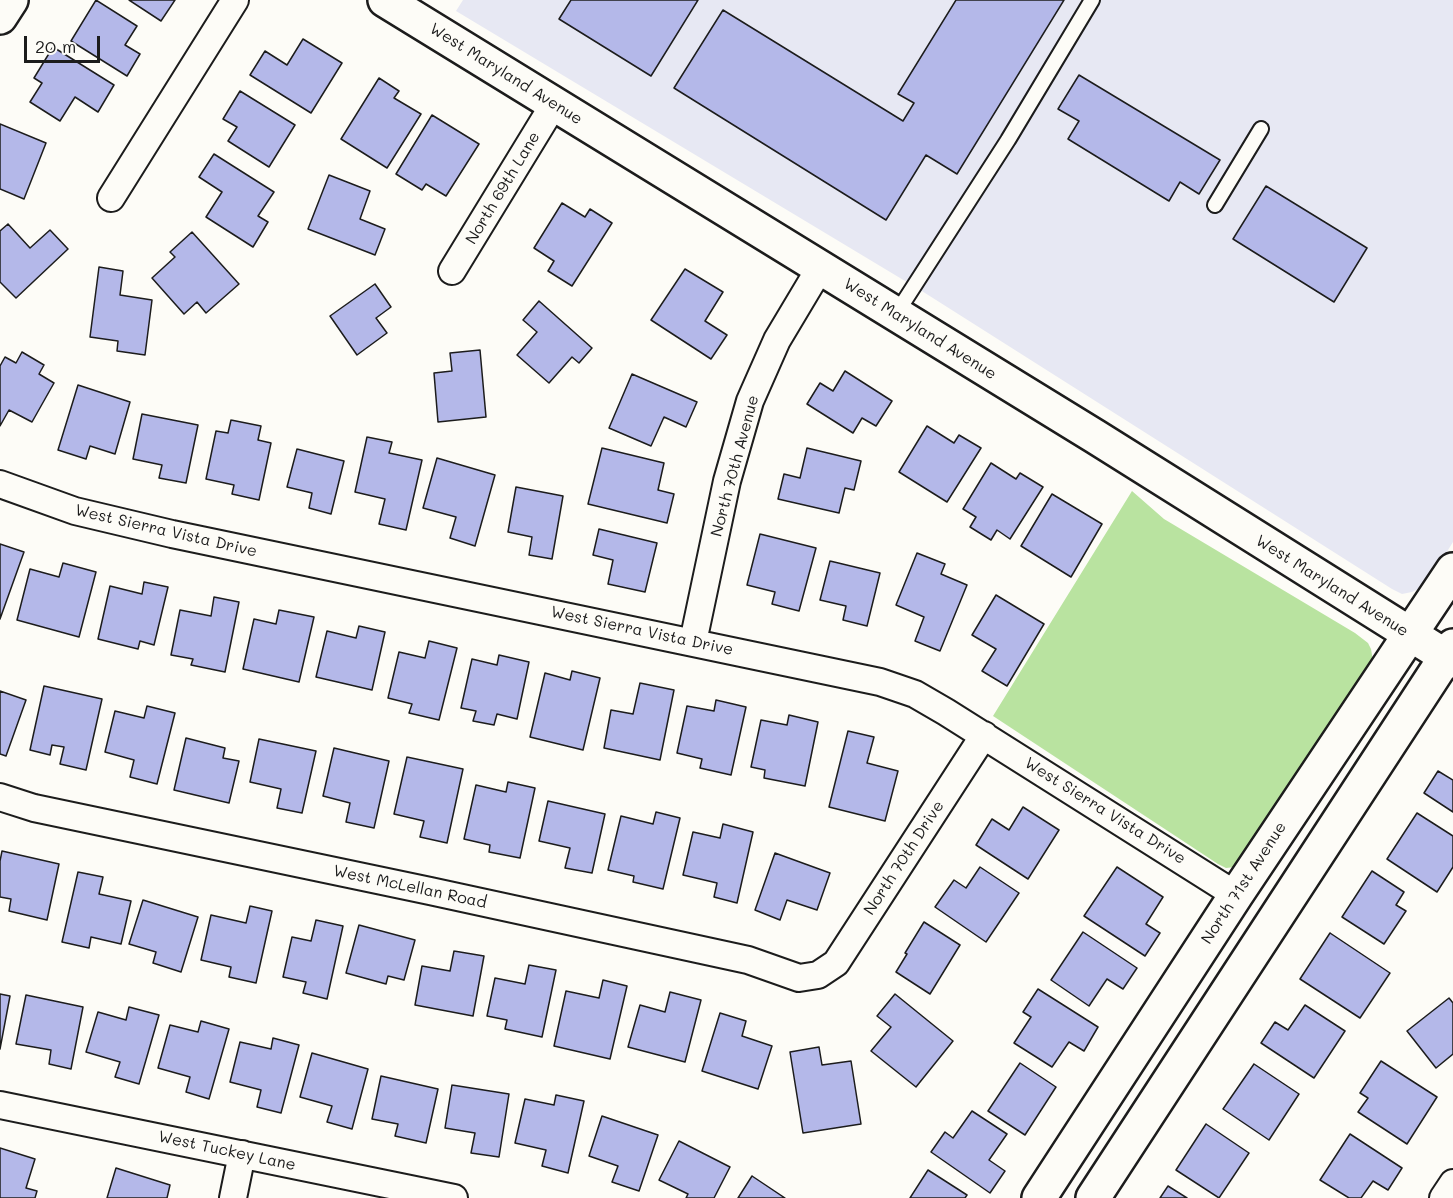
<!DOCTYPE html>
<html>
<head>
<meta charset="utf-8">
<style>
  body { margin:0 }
  #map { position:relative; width:1453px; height:1198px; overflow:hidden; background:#fdfcf7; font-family:Mali,sans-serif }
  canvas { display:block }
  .scale { position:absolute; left:24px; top:36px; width:76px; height:27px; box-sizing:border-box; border:3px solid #1c1c1c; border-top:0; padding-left:8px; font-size:18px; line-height:21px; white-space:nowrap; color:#1c1c1c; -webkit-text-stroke:4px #fdfcf7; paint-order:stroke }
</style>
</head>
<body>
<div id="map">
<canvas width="1453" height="1198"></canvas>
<div class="scale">20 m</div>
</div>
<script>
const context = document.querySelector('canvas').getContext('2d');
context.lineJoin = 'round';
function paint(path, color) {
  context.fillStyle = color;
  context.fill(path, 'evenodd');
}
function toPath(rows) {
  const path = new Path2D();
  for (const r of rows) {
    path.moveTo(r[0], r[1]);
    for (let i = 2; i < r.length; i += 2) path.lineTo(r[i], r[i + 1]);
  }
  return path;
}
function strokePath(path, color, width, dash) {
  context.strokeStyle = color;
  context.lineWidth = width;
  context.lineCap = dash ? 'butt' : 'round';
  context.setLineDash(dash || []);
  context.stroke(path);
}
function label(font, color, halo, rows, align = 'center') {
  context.font = font + ' Mali,sans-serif';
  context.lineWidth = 6;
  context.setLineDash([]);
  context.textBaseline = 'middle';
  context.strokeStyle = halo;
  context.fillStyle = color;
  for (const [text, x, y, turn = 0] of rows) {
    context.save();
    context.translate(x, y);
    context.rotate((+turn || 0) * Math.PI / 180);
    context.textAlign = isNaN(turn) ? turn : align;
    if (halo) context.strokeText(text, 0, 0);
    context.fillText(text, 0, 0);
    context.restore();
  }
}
paint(toPath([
  [463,0,1453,0,1453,542,1430,579,1422,587,1412,592,1402,594,1392,589,925,293,456,11]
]), '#e7e8f3');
paint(toPath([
  [1132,491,1164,519,1355,633,1368,643,1371,649,1373,661,1244,861,1235,867,1226,868,1218,864,993,716]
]), '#b9e3a0');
const building = toPath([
  [96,0,137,26,125,45,140,54,127,76,71,41,96,0],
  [129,0,175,0,161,21,129,0],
  [571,0,698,0,651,76,559,19,571,0],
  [956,0,1064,0,957,174,926,155,886,220,674,88,723,10,903,121,914,103,898,94,956,0],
  [303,39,342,63,311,113,250,75,265,51,287,65,303,39],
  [53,47,114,85,98,112,75,97,60,121,30,102,42,83,34,78,53,47],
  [1079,75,1220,160,1199,194,1180,182,1169,201,1068,139,1079,121,1058,109,1079,75],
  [379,78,399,91,394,98,421,114,387,168,341,139,379,78],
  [240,91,295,125,269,167,228,141,237,127,223,119,240,91],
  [432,115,479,144,446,196,426,184,422,190,396,174,432,115],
  [0,124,46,143,24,199,0,189,0,124],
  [214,154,274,192,258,216,268,222,253,247,206,217,222,192,199,177,214,154],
  [329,175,370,191,360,219,385,229,375,255,308,229,329,175],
  [1266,186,1367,248,1334,302,1233,239,1266,186],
  [562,203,585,217,590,209,612,223,572,286,548,271,554,261,534,248,562,203],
  [8,224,30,248,50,230,68,249,16,298,0,282,0,231,8,224],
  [192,232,239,284,206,313,197,302,184,314,152,278,175,257,170,252,192,232],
  [99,267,123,271,120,295,152,300,145,355,117,351,118,341,90,337,99,267],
  [685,269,723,292,705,321,727,335,711,359,651,320,685,269],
  [375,284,391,307,376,318,387,333,357,355,330,316,375,284],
  [539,301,592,348,579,363,572,357,549,383,517,355,537,332,523,320,539,301],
  [480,350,486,417,438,422,434,373,452,371,450,353,480,350],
  [22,352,44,365,39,374,54,383,32,422,9,410,0,426,0,366,5,357,16,363,22,352],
  [845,371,892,401,876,426,862,418,853,433,807,404,820,383,833,391,845,371],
  [632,374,697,402,686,427,664,417,651,446,609,428,632,374],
  [78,385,130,402,115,454,90,446,86,459,58,450,78,385],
  [142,414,198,425,186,483,159,478,162,465,133,459,142,414],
  [231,420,261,426,258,440,271,443,259,500,232,494,234,485,206,479,216,431,228,433,231,420],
  [927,426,954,443,959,435,981,448,947,502,899,472,927,426],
  [367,437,392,442,389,453,422,460,406,530,379,524,385,499,355,492,367,437],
  [602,448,664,463,658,490,674,494,667,523,588,504,602,448],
  [807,448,861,461,854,490,845,488,839,513,778,499,784,474,800,478,807,448],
  [297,449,344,461,331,514,309,508,312,493,287,487,297,449],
  [437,458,495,475,475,546,450,538,456,517,423,508,437,458],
  [991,463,1016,479,1020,473,1043,487,1010,539,997,530,991,540,970,527,976,517,963,509,991,463],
  [516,487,563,496,552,559,529,555,532,537,508,532,516,487],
  [1052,494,1102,524,1071,577,1021,546,1052,494],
  [599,529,657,543,645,592,608,584,613,560,593,555,599,529],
  [760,534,816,548,799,611,772,604,775,592,747,585,760,534],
  [0,544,24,552,0,619,0,544],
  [917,553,945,564,941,574,967,585,940,651,915,641,924,617,896,605,917,553],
  [830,561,880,573,867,626,843,620,846,606,820,600,830,561],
  [63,563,96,572,79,637,17,620,30,569,59,577,63,563],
  [144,582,168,587,154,645,140,641,138,649,98,639,110,586,142,594,144,582],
  [996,595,1044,624,1007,686,982,671,996,649,972,635,996,595],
  [214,597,239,602,225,672,191,665,193,659,171,655,180,610,211,616,214,597],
  [279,610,314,617,299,682,243,669,254,619,276,624,279,610],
  [359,626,385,632,372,690,316,677,327,631,356,638,359,626],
  [429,641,457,648,439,720,409,713,412,704,388,698,399,652,425,658,429,641],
  [499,655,529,662,517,719,497,714,494,725,473,721,476,711,461,708,472,659,497,665,499,655],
  [572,671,600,678,583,750,530,737,545,673,570,680,572,671],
  [640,683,674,690,660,760,604,748,611,710,633,714,640,683],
  [44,686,102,699,86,770,60,764,64,747,52,745,50,755,30,750,44,686],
  [0,691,26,700,6,756,0,754,0,691],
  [716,700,746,707,731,775,700,768,702,759,677,753,687,706,714,711,716,700],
  [147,706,175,713,157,784,130,777,134,760,105,752,115,711,144,718,147,706],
  [789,715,818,722,805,786,764,778,765,770,751,767,761,720,787,725,789,715],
  [848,731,874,737,867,763,898,771,885,821,829,807,848,731],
  [186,738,225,748,223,758,239,761,229,803,174,790,186,738],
  [259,739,316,751,302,813,277,808,281,789,250,782,259,739],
  [334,748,389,761,374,828,346,822,350,803,323,796,334,748],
  [407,757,463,769,447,843,420,837,424,821,394,814,407,757],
  [1438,771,1453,780,1453,812,1424,793,1438,771],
  [508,782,535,788,520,858,489,852,490,845,464,839,476,785,506,792,508,782],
  [548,801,605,814,592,873,565,868,570,848,539,841,548,801],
  [1023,807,1059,830,1028,879,976,845,992,819,1009,830,1023,807],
  [656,812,680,818,663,889,633,882,634,876,608,870,621,816,653,824,656,812],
  [1417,813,1453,836,1453,867,1437,892,1387,859,1417,813],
  [723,824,753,832,737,903,714,897,717,883,683,875,693,832,720,838,723,824],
  [2,851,59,864,47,920,9,911,11,899,0,897,0,861,2,851],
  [775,853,830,873,817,910,787,900,780,920,755,910,775,853],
  [980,867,1019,893,986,942,935,907,954,880,966,888,980,867],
  [1117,867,1163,897,1146,924,1160,933,1145,956,1084,916,1117,867],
  [1372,871,1404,892,1396,905,1406,911,1384,944,1342,917,1372,871],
  [78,872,103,877,99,894,131,901,121,944,91,937,89,948,62,942,78,872],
  [143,900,198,917,181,972,153,963,156,952,129,944,143,900],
  [250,906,272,911,256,983,229,977,231,967,201,960,211,915,246,923,250,906],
  [316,920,343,926,327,999,303,993,306,982,283,977,292,937,311,941,316,920],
  [924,922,960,945,930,994,896,972,907,954,905,953,924,922],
  [359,925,415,940,404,980,388,976,386,984,346,973,359,925],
  [1083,932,1137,968,1123,989,1107,979,1089,1006,1051,980,1083,932],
  [1330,933,1390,973,1360,1018,1300,979,1330,933],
  [454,951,484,956,473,1016,415,1005,422,966,450,971,454,951],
  [529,965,556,970,542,1037,505,1029,507,1020,487,1016,495,978,525,984,529,965],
  [603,980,627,986,610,1059,554,1046,566,991,599,998,603,980],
  [1038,989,1098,1027,1084,1051,1069,1042,1052,1067,1014,1043,1031,1017,1023,1012,1038,989],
  [670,992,701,1000,685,1062,628,1047,640,1005,665,1012,670,992],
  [0,994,10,996,0,1049,0,994],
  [895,994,953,1041,916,1087,871,1051,891,1027,877,1016,895,994],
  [26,995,83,1007,71,1069,49,1064,51,1050,16,1044,26,995],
  [1449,998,1453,1003,1453,1054,1436,1068,1407,1031,1449,998],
  [1305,1005,1345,1031,1314,1078,1261,1043,1275,1022,1288,1030,1305,1005],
  [129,1007,159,1015,139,1084,115,1077,120,1062,86,1052,98,1012,126,1020,129,1007],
  [720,1013,746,1021,742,1036,772,1046,758,1089,702,1071,720,1013],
  [201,1021,229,1029,209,1099,186,1092,190,1077,158,1068,170,1025,198,1032,201,1021],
  [273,1038,299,1045,281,1113,257,1107,261,1090,230,1082,240,1042,271,1049,273,1038],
  [819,1047,822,1065,851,1061,861,1124,803,1133,790,1052,819,1047],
  [312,1053,368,1069,352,1129,327,1122,332,1106,300,1097,312,1053],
  [1381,1061,1437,1097,1407,1144,1358,1112,1368,1098,1360,1093,1381,1061],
  [1020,1063,1056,1087,1025,1135,988,1111,1020,1063],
  [1254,1064,1299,1094,1269,1140,1223,1109,1254,1064],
  [381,1076,438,1089,426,1143,395,1136,398,1124,372,1119,381,1076],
  [452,1085,509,1094,499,1157,471,1153,475,1133,445,1128,452,1085],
  [556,1095,584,1101,568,1173,542,1166,546,1150,515,1143,525,1099,554,1105,556,1095],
  [972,1111,1007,1134,989,1160,1005,1171,990,1193,931,1152,945,1132,953,1138,972,1111],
  [602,1116,658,1135,639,1191,612,1182,618,1166,589,1156,602,1116],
  [1206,1124,1249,1153,1219,1198,1176,1170,1206,1124],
  [1350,1134,1402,1168,1388,1190,1373,1181,1361,1198,1349,1198,1320,1180,1350,1134],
  [679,1141,730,1167,714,1198,686,1198,688,1194,659,1180,679,1141],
  [0,1148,35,1159,26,1188,37,1191,35,1198,0,1198,0,1148],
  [116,1168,170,1185,167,1198,107,1198,116,1168],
  [928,1170,967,1195,965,1198,910,1198,928,1170],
  [752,1176,785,1198,738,1198,752,1176],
  [1168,1186,1187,1198,1160,1198,1168,1186]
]);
paint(building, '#b4b8e9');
strokePath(building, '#1c1c1c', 1.5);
const lane = toPath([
  [1215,205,1261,129],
  [896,314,1008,140,1092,0]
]);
const street = toPath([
  [111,198,235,0],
  [452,271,554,104],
  [0,484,75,511,172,534,880,682,915,694,946,712,1236,895],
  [693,642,727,481,750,401,777,340,820,268],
  [0,797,34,808,430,891,748,960,799,978,818,975,836,963,984,735],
  [0,1105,454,1198],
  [233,1198,242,1154],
  [1443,1198,1453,1183]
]);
const secondary = toPath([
  [385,0,1096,437,1453,661],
  [0,17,11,0],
  [1039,1198,1236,895,1453,570],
  [1093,1198,1453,646]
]);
strokePath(lane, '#1c1c1c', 18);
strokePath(street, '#1c1c1c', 30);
strokePath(secondary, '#1c1c1c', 38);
strokePath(lane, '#fdfcf7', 14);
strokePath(street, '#fdfcf7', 26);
strokePath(secondary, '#fdfcf7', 33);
label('16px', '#1c1c1c', '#fdfcf7', [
  ["West Maryland Avenue",506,74,32],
  ["North 69th Lane",503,188,-59],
  ["West Maryland Avenue",920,329,32],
  ["North 70th Avenue",735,466,-75],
  ["West Sierra Vista Drive",166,531,13],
  ["West Maryland Avenue",1332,586,32],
  ["West Sierra Vista Drive",642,631,12],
  ["West Sierra Vista Drive",1105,811,32],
  ["North 70th Drive",904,858,-57],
  ["North 71st Avenue",1244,883,-57],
  ["West McLellan Road",410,887,12],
  ["West Tuckey Lane",227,1151,12]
]);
</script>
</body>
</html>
